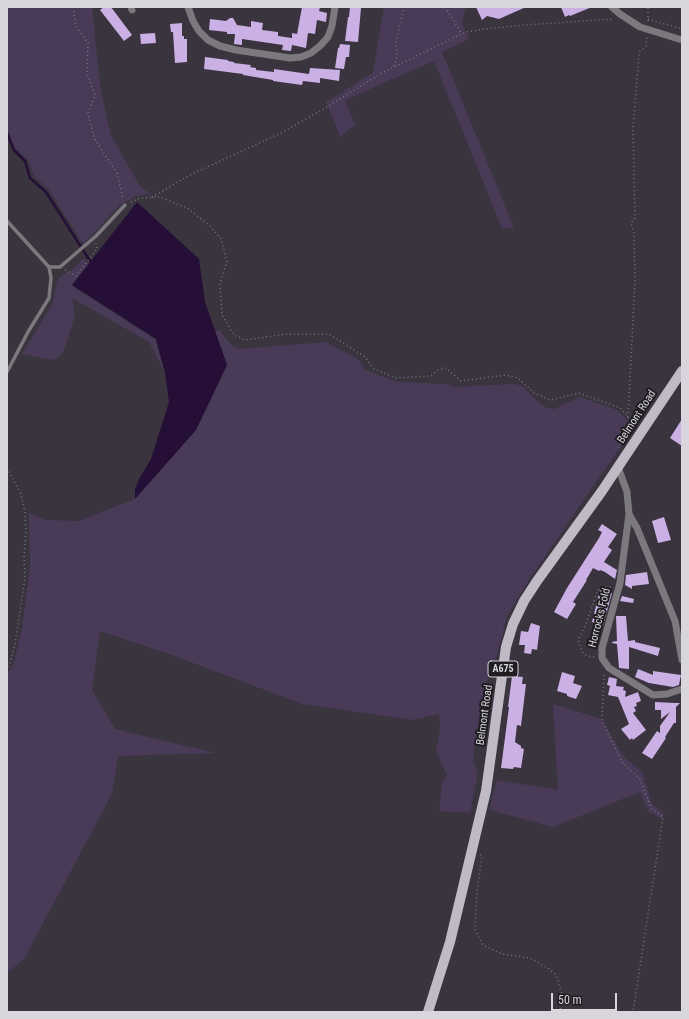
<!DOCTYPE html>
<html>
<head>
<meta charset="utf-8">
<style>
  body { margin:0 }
  #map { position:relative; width:689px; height:1019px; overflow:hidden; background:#39343e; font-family:"Roboto Condensed",sans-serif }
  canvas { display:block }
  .frame { position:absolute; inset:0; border:8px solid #d8d5dc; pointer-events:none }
  .scale { position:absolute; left:551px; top:993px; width:66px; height:18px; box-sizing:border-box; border:2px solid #d8d5dc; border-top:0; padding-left:5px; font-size:12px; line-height:14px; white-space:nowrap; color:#d8d5dc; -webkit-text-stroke:3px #1f1d21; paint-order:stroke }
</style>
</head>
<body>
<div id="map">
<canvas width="689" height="1019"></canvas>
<div class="frame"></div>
<div class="scale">50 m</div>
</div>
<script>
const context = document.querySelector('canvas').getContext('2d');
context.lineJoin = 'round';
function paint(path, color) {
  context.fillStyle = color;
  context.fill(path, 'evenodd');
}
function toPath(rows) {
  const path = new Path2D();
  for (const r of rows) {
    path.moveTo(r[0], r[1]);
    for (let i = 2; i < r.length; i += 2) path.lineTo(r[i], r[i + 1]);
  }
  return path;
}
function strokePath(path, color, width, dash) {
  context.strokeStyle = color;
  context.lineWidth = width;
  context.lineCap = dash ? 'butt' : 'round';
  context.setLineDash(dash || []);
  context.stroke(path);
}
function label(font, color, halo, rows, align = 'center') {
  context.font = font + ' "Roboto Condensed",sans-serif';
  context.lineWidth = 4;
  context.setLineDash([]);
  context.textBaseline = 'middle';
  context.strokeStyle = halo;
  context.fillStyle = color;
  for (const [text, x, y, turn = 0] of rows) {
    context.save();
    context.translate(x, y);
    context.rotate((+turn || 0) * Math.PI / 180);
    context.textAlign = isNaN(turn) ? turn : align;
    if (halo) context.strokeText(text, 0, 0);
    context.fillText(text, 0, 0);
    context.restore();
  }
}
paint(toPath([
  [7,7,92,7,100,86,111,136,140,186,150,194,136,196,120,205,83,244,50,191,34,176,29,161,15,148,7,128],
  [384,7,466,7,462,24,469,39,442,52,514,228,502,228,434,61,345,100,355,125,340,137,326,102,373,73],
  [84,258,89,264,72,286,155,339,165,373,149,342,72,298,75,316,63,353,54,360,22,354,52,305,58,278,72,270],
  [215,331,220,331,231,345,239,349,326,342,358,359,365,370,398,382,446,384,454,387,515,384,522,386,537,401,547,408,554,409,580,397,617,410,627,420,628,436,532,575,507,616,498,651,484,689,473,760,478,773,470,813,439,811,442,783,447,776,436,750,440,730,439,714,412,720,302,704,172,655,100,631,92,690,115,729,215,753,118,756,112,794,24,959,7,973,7,675,14,662,22,628,30,566,29,513,46,520,78,521,135,499,196,430,227,365],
  [553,704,602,719,623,756,642,772,652,804,665,814,661,819,648,811,640,792,553,827,489,810,497,780,558,790]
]), '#493b57');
paint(toPath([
  [137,202,199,259,205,302,227,365,196,430,135,499,135,489,139,479,151,459,169,402,165,373,156,339,72,285]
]), '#260f37');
strokePath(toPath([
  [7,133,14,150,25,161,30,178,46,192,90,261]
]), '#260f37', 2.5);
paint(toPath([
  [104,7,111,7,132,35,124,41,100,10],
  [302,7,320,7,319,11,327,13,326,22,317,20,315,34,308,33,306,48,292,45,291,51,282,50,283,45,242,39,242,45,234,44,235,34,227,34,227,32,209,30,210,19,226,21,230,18,233,18,237,25,251,27,251,21,263,23,262,30,278,32,278,36,292,38,292,33,297,34],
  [350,7,361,8,358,42,345,41,348,17,349,17],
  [476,7,526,7,499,19,487,16,482,20],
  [561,7,592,7,570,16,569,15,565,17],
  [182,23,182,36,184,36,184,39,187,39,187,62,175,63,173,32,171,32,170,24],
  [155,33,156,43,141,44,140,34],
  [340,44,350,45,349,57,346,57,344,69,335,68,338,48,339,48],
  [205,57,228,60,228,61,234,62,234,63,251,65,250,67,256,68,256,70,274,72,274,69,309,74,310,68,340,70,339,81,320,78,320,83,303,81,302,85,273,81,273,80,243,75,243,74,204,69],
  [682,419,682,446,670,438],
  [664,517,671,540,658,543,652,521],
  [602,524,617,534,608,547,612,550,604,562,617,570,615,579,605,572,600,570,599,571,593,568,586,580,587,580,573,602,576,604,567,619,554,612,567,588,599,538,602,532,598,530],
  [647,572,649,584,632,586,632,589,625,585,626,575],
  [600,590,612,593,603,625,592,622],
  [622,596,634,599,633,603,620,601],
  [616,616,626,616,628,641,635,640,635,642,660,648,658,656,629,647,629,669,619,668,617,644,612,643,612,642,617,641],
  [531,623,540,626,537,650,532,649,531,654,524,653,525,645,519,645,521,631,528,632],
  [638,669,653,675,653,671,681,675,679,685,673,687,649,683,635,677],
  [562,672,575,676,573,683,582,686,576,699,567,696,567,694,557,691],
  [512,676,523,677,522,684,526,684,521,726,517,725,515,742,521,746,521,748,524,749,521,768,514,767,513,769,501,768,509,707,508,707],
  [609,677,617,679,616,686,624,687,623,690,626,691,625,697,638,692,641,701,636,703,637,706,634,707,636,711,633,713,646,730,633,740,632,738,630,740,621,729,629,724,618,697,608,695,610,686,607,685],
  [655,702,676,703,676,702,676,703,680,703,676,707,676,723,674,723,665,737,666,738,652,759,642,753,657,731,660,733,660,726,670,712,661,719,661,710,655,710]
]), '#cab0e4');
strokePath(toPath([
  [73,7,76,26,88,43,87,74,95,95,88,113,94,138,117,173,123,199],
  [445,7,462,34],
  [648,19,682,29],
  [648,21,648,7],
  [394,66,397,55,396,41,404,7],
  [152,197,190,175,281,133,322,110,380,74,455,37,467,32,484,29,525,25,613,19],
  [131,202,140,198,160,197,187,208,210,226,221,239,227,261,220,284,222,315,234,335,245,340,287,334,329,334,365,357,374,369,396,378,431,376,438,370,446,368,461,381,506,375,518,378,534,393,550,400,579,393,620,408,628,417,629,426,619,448],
  [65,270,76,276,97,249,96,243],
  [628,417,635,281,634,232,632,228,631,223,635,218,633,129,639,55,640,51,646,47,647,36],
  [7,468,21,494,25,512,26,532,24,556,25,578,15,644,10,663,7,668],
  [594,657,587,656,583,653,579,643,579,638,584,629,598,590,603,587,612,587],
  [604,675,602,721,622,762,640,779,651,808,663,817,633,1012],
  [480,855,482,856,477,890,475,930,483,945,502,954,530,958,548,968,556,975,562,994,560,1012]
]), '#78747d', 1.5, [1, 3]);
strokePath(toPath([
  [7,221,49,267,51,278,49,298,28,332,7,372],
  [49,267,60,267,96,236,125,205]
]), '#7b797e', 3.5);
strokePath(toPath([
  [131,7,132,10],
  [188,7,193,21,199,31,208,40,220,46,236,50,290,58,301,57,311,53,320,46,328,37,332,26,335,7],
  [612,7,620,14,640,27,682,40],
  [618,467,627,492,629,514,620,583,602,648,602,658,609,668,653,695,667,694,682,689],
  [629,514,637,528,675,621,682,660]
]), '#7b797e', 7);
strokePath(toPath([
  [428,1012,450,942,486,791,506,647,513,624,524,601,537,581,602,491,682,371]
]), '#bfbac5', 10);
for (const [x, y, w] of [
  [503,669,30]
]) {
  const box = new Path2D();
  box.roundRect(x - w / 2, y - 8, w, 16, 3);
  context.fillStyle = '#1f1d21';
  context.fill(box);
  strokePath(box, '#d8d5dc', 1);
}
label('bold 10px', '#d8d5dc', null, [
  ["A675",503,669]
]);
label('11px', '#d8d5dc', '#1f1d21', [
  ["Belmont Road",637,417,-57],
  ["Horrocks Fold",600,618,-76],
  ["Belmont Road",485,715,-82]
]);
</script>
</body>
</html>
